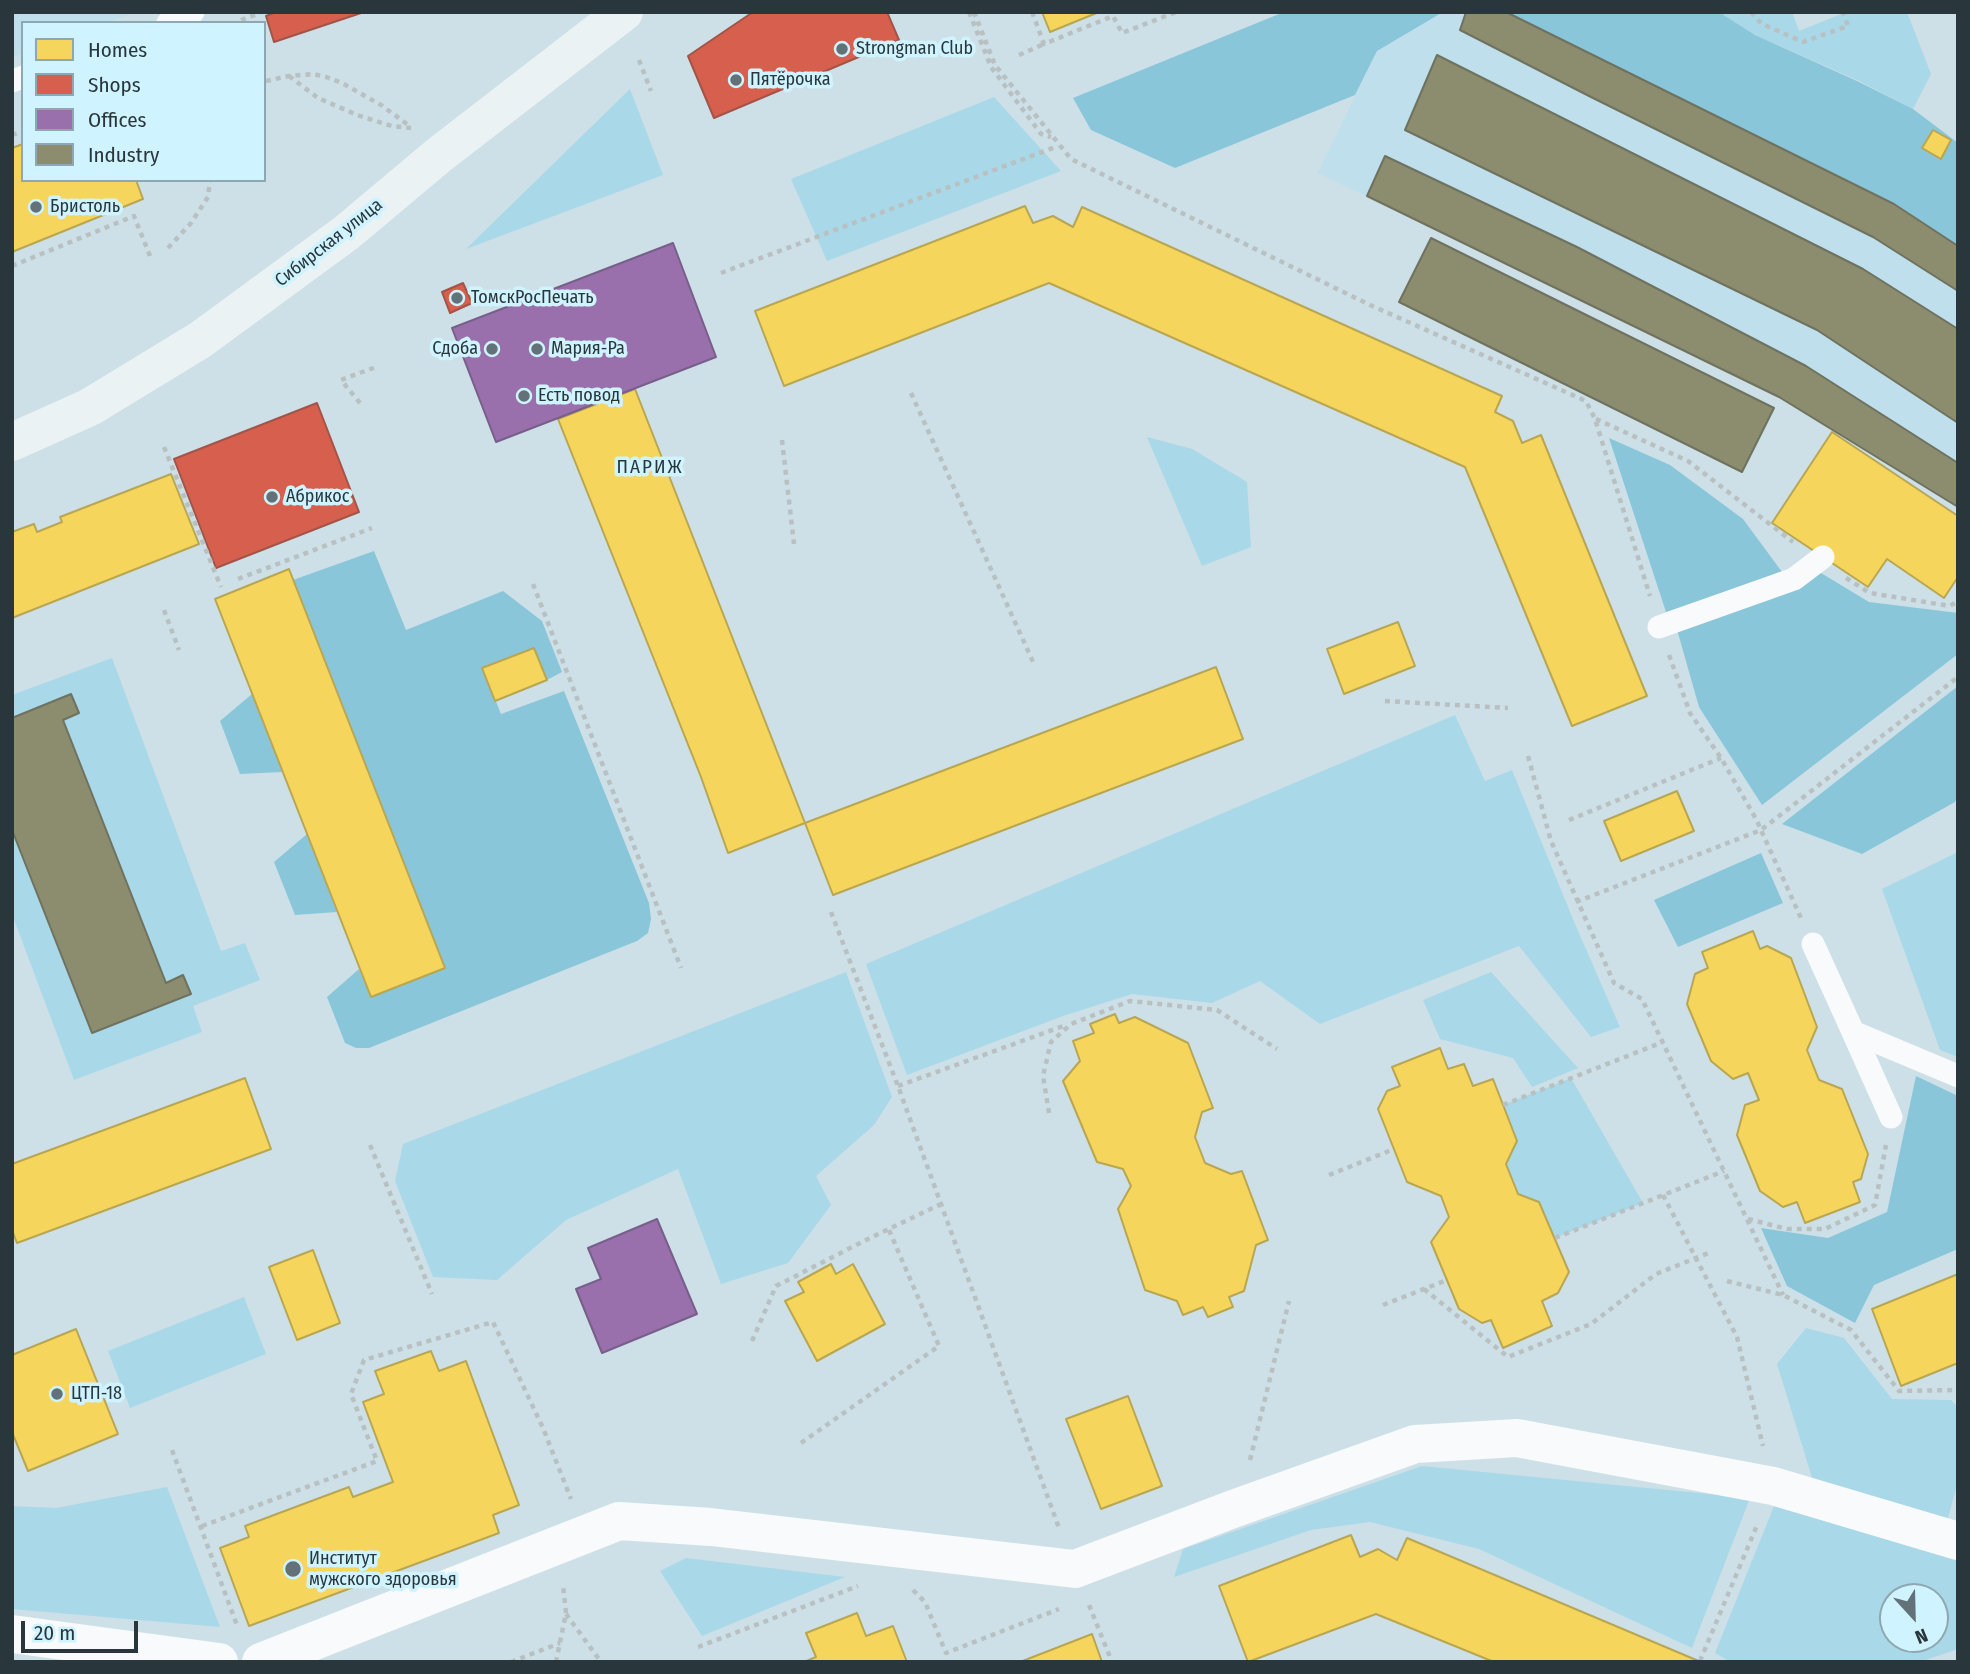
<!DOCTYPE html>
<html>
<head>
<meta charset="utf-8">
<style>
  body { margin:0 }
  #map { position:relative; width:1970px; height:1674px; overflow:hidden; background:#cde0e7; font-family:"Fira Sans Condensed",sans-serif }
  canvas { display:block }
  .frame { position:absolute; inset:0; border:14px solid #29373c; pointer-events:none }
  .legend { position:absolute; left:21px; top:21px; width:245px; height:161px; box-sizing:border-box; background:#cff3ff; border:2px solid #8da8b1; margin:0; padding:9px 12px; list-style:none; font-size:21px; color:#29373c }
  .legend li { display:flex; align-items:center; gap:14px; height:35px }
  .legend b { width:35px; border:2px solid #8da8b1 }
  .north { position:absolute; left:1879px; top:1583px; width:70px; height:70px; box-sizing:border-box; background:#cff3ff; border:2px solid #8da8b1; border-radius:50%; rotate:158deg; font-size:19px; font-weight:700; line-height:28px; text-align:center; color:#29373c }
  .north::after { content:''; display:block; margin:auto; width:24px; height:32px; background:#627278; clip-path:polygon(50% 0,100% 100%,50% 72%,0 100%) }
  .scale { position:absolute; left:21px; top:1621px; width:117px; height:32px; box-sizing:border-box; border:4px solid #29373c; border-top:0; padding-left:9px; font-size:21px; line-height:24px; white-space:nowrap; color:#29373c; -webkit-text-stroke:5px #cff3ff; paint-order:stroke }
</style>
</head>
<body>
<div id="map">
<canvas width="1970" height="1674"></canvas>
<div class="frame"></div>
<ul class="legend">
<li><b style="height:19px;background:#f6d55c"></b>Homes</li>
<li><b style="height:19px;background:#d6604d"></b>Shops</li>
<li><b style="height:19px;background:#9970ab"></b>Offices</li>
<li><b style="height:19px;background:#8c8c6e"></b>Industry</li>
</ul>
<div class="north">N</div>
<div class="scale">20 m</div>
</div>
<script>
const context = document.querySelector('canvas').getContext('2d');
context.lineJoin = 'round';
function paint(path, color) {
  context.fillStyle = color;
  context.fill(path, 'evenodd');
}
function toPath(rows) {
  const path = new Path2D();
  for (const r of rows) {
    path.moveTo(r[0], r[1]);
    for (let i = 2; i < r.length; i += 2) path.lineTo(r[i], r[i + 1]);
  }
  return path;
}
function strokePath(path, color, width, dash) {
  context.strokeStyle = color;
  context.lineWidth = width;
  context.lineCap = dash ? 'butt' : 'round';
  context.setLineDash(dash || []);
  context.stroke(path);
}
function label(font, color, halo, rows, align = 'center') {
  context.font = font + ' "Fira Sans Condensed",sans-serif';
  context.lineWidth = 7;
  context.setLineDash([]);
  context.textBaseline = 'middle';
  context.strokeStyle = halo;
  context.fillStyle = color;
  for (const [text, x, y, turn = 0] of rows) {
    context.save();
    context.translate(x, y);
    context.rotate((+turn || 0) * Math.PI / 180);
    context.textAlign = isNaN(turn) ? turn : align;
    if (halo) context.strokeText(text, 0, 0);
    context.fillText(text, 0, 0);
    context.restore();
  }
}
paint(toPath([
  [12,12,135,12,106,23,23,23,23,53,12,57],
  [1443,12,1506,12,1894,204,1958,246,1958,507,1779,397,1318,173,1377,51]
]), '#bedfeb');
paint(toPath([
  [1719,12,1792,12,1799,31,1846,12,1907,12,1931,74,1913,109,1857,80,1755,35],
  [630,89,663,175,466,249],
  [994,97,1061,171,827,261,791,179],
  [1147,437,1192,449,1247,482,1251,547,1202,566],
  [112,658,221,951,245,943,260,980,193,1006,202,1032,74,1080,12,914,12,695],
  [1455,715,1485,781,1512,770,1575,924,1620,1027,1591,1037,1519,946,1320,1024,1260,981,1212,1003,1132,994,1063,1016,907,1075,866,964],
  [1958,852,1958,1057,1940,1050,1882,889],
  [846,972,892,1097,874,1125,816,1176,831,1205,788,1263,721,1284,678,1169,566,1220,497,1280,433,1277,395,1181,403,1144],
  [1491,972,1578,1068,1532,1087,1513,1058,1440,1039,1423,1000],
  [1571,1078,1643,1203,1555,1238,1539,1202,1518,1194,1506,1164,1517,1141,1503,1105],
  [244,1297,266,1354,130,1408,108,1351],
  [1806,1328,1844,1338,1892,1399,1951,1400,1958,1407,1958,1482,1947,1521,1814,1484,1777,1364],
  [1422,1466,1750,1498,1692,1648,1479,1549,1370,1522,1311,1530,1174,1577,1183,1549],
  [167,1487,220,1627,12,1609,12,1506,56,1508],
  [1774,1506,1958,1556,1958,1649,1920,1662,1730,1662,1715,1653],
  [1893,1597,1935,1597,1935,1639,1893,1639],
  [686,1558,845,1577,702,1636,660,1571]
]), '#a9d8e8');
paint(toPath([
  [1284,12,1443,12,1377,51,1355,95,1175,168,1091,130,1073,98],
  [1506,12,1719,12,1755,35,1857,81,1913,109,1958,143,1958,246,1894,203],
  [1609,438,1670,465,1743,519,1782,572,1666,612],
  [374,551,406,630,503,591,542,621,562,672,547,680,534,648,483,669,501,714,564,691,649,903,651,919,648,933,637,941,369,1048,356,1048,345,1043,327,997,359,969,371,997,444,968,293,580],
  [1821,573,1869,602,1958,613,1958,654,1762,805,1699,707,1676,626],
  [1958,686,1958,794,1955,802,1862,854,1782,824],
  [252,694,283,772,240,774,220,721],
  [307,834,337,912,295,915,274,862],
  [1761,853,1783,903,1678,947,1654,900],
  [1916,1076,1958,1096,1958,1249,1874,1285,1855,1323,1787,1286,1761,1228,1828,1238,1887,1212]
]), '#89c6d9');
const homes = toPath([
  [1042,12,1099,12,1050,32,1042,12],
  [1933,130,1951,140,1941,159,1922,148,1933,130],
  [23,144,23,180,136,180,143,199,12,252,12,148,23,144],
  [1025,206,1033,223,1053,216,1073,227,1082,207,1502,396,1495,412,1513,421,1522,443,1541,435,1647,696,1572,726,1465,467,1049,283,784,386,755,311,1025,206],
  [635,389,805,823,728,853,701,777,558,419,635,389],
  [1832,432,1958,516,1958,577,1944,598,1887,559,1868,587,1772,523,1832,432],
  [171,474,199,544,12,618,12,532,34,524,37,532,62,522,60,517,171,474],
  [289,569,445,968,371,997,215,599,289,569],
  [1398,622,1415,666,1344,694,1327,649,1398,622],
  [534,648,547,680,495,701,482,668,534,648],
  [1216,667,1243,739,833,895,805,823,1216,667],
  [1677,791,1694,831,1621,861,1604,821,1677,791],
  [1753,931,1760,949,1767,946,1791,958,1817,1027,1807,1050,1819,1080,1842,1089,1868,1154,1861,1179,1853,1182,1860,1202,1805,1223,1797,1202,1783,1207,1760,1191,1737,1135,1745,1105,1759,1100,1748,1073,1733,1079,1711,1061,1687,1004,1695,974,1708,968,1702,952,1753,931],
  [1115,1014,1119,1023,1135,1017,1188,1043,1213,1108,1202,1112,1195,1137,1205,1163,1231,1174,1242,1171,1268,1240,1256,1245,1244,1291,1229,1297,1233,1307,1208,1317,1203,1307,1183,1315,1177,1301,1145,1290,1118,1209,1131,1186,1123,1169,1097,1162,1063,1081,1080,1061,1073,1041,1094,1033,1090,1024,1115,1014],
  [1440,1048,1448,1069,1464,1064,1473,1086,1493,1079,1517,1141,1506,1164,1518,1194,1539,1202,1569,1272,1558,1293,1542,1301,1552,1326,1503,1348,1491,1320,1482,1323,1459,1309,1431,1242,1449,1217,1441,1196,1407,1182,1378,1109,1387,1091,1400,1086,1392,1067,1440,1048],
  [245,1078,271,1149,17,1243,12,1230,12,1164,245,1078],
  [313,1250,340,1323,297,1340,269,1267,313,1250],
  [831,1264,836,1274,853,1264,885,1324,817,1361,785,1301,804,1292,798,1282,831,1264],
  [1958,1274,1958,1363,1901,1386,1872,1309,1958,1274],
  [76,1329,118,1434,28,1471,12,1432,12,1355,76,1329],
  [431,1351,439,1371,466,1361,519,1505,493,1515,499,1533,249,1626,220,1548,249,1537,245,1526,274,1515,349,1487,353,1497,393,1482,363,1402,384,1394,375,1371,431,1351],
  [1128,1396,1162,1486,1101,1509,1066,1419,1128,1396],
  [1351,1535,1360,1557,1378,1549,1397,1560,1407,1538,1701,1662,1494,1662,1376,1614,1248,1662,1219,1586,1351,1535],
  [857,1613,866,1636,893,1626,907,1662,804,1662,816,1657,806,1633,857,1613],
  [1092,1634,1102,1662,1020,1662,1092,1634]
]);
paint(homes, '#f6d55c');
strokePath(homes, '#b8a652', 2);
const shops = toPath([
  [276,12,364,12,274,42,266,16,276,12],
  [753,12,887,12,899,40,714,118,688,56,753,12],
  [463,283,472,303,450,313,442,292,463,283],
  [317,403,359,512,216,568,174,459,317,403]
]);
paint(shops, '#d6604d');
strokePath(shops, '#a25448', 2);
const offices = toPath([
  [673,243,716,357,496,442,452,328,673,243],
  [657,1219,697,1314,602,1353,576,1289,601,1279,588,1248,657,1219]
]);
paint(offices, '#9970ab');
strokePath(offices, '#775f8a', 2);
const industry = toPath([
  [1466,12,1506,12,1894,204,1958,246,1958,291,1873,237,1591,97,1460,30,1466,12],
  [1437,55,1863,269,1958,329,1958,423,1817,330,1405,130,1437,55],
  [1385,156,1577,247,1806,366,1958,463,1958,507,1779,397,1367,196,1385,156],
  [1431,238,1774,408,1742,472,1399,302,1431,238],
  [71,694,79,713,63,720,166,983,183,975,191,994,92,1033,12,830,12,718,71,694]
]);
paint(industry, '#8c8c6e');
strokePath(industry, '#6e725f', 2);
strokePath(toPath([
  [969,12,991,67,1041,134,1051,137],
  [974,12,995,65,1071,159,1370,305,1586,401,1595,419,1650,596],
  [1032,12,1044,44,1113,16,1122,33,1176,12],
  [1751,12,1762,24,1803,42,1848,26,1843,12],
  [12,13,14,12],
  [241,20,260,13],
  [1019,55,1044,44],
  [639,60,651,91],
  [289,76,318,98,357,115,392,126,411,128],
  [266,81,289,76,313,74,326,77,342,83,381,105,411,127],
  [12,135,23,131],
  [168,248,191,223,208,197,210,180],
  [12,266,134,216,150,256],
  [721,273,1058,146],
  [911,393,1034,664],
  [360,403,341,380,376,367],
  [1596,419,1688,461,1793,542],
  [782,440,794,544],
  [164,447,221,587],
  [1846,578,1870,593,1950,606,1958,601],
  [238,579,372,528],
  [533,584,681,968],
  [164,610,179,650],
  [1669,655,1690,713,1721,758,1756,819,1801,918],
  [1385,701,1508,708],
  [1528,756,1551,841,1614,983,1642,999,1783,1295],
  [1569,820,1721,758],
  [1576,902,1761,830,1958,677],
  [831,912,898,1086,1059,1528],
  [898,1086,1066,1025],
  [1503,1105,1663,1042],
  [1049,1113,1043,1076,1051,1042,1071,1024,1130,1001,1217,1010,1277,1049],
  [370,1145,432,1294],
  [1329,1175,1394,1149],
  [1663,1195,1737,1337,1763,1446],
  [1748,1219,1787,1229,1825,1229,1875,1205,1886,1145],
  [1555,1238,1724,1171],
  [1727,1281,1783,1295,1851,1330,1899,1391,1958,1390],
  [1424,1289,1508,1357,1591,1324,1656,1274,1711,1252],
  [1383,1305,1447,1280],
  [752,1341,776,1286,868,1239,941,1204],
  [801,1443,939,1346,889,1230],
  [172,1450,238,1628],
  [1250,1460,1289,1301],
  [202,1526,377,1461,351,1394,364,1360,493,1322,543,1428,571,1499],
  [913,1590,925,1602,946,1653,1059,1609],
  [1089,1605,1112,1662],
  [566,1614,601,1662],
  [698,1647,858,1586],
  [1700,1661,1758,1523],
  [511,1662,560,1643],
  [556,1662,566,1613,563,1585]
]), '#b9c0c1', 4.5, [5, 5]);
strokePath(toPath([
  [168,23,193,12],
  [12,81,23,77],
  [1659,627,1794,579,1823,557],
  [1813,944,1853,1032,1958,1076],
  [1853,1032,1891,1117]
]), '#f8fafb', 23);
strokePath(toPath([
  [12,1634,219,1662],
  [261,1662,619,1521,711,1527,1075,1569,1233,1509,1415,1444,1517,1438,1773,1486,1958,1541]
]), '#f8fafb', 38);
strokePath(toPath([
  [12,442,90,407,200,340,346,233,439,155,624,12]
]), '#ebf2f4', 38);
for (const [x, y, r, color] of [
  [842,49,7,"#627278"],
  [736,80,7,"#627278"],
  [36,207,7,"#627278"],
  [457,298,7,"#627278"],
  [492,349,7,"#627278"],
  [537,349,7,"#627278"],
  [524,396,7,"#627278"],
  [272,497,7,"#627278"],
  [57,1394,7,"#627278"],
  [293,1569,9,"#627278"]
]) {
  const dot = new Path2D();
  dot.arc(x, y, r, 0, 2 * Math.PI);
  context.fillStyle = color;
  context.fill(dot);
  strokePath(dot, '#cff3ff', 2.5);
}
label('18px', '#29373c', '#cff3ff', [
  ["Strongman Club",856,49],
  ["Пятёрочка",750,80],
  ["Бристоль",50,207],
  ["ТомскРосПечать",471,298],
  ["Сдоба",478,349,"right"],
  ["Мария-Ра",551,349],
  ["Есть повод",538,396],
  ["Абрикос",286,497],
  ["ЦТП-18",71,1394],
  ["Институт",309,1559],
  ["мужского здоровья",309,1580]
], 'left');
label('18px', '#29373c', '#cff3ff', [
  ["Сибирская улица",329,243,-38]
]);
context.letterSpacing = '2px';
label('19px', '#29373c', '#cff3ff', [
  ["ПАРИЖ",650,468]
]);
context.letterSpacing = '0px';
</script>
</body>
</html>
